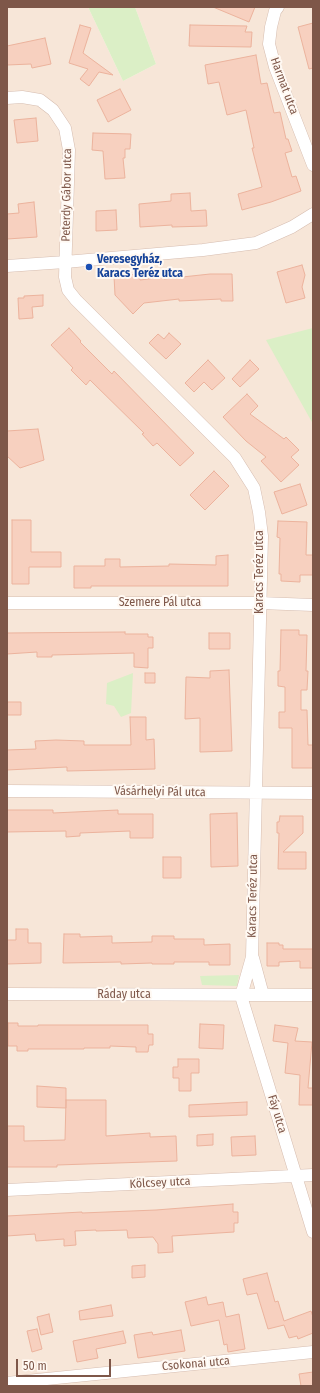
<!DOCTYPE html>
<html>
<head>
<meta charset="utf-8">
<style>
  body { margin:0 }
  #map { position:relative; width:320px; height:1393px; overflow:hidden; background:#fff5ea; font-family:"Fira Sans Condensed",sans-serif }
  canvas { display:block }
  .frame { position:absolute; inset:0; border:8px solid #7e5749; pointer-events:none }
  .scale { position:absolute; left:16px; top:1359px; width:95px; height:18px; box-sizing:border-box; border:2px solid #7e5749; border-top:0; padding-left:5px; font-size:12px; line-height:14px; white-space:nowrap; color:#7e5749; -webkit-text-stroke:3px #fff9f3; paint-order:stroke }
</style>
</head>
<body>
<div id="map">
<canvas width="320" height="1393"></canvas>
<div class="frame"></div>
<div class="scale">50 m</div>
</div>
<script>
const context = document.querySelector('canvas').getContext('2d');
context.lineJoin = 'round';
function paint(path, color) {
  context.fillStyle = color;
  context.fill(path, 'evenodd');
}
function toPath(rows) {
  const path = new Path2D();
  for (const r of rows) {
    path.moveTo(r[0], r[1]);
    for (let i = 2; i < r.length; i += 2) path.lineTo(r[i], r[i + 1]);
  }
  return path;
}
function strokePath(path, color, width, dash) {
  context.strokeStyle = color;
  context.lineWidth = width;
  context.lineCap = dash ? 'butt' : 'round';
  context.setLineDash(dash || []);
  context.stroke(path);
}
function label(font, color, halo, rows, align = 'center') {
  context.font = font + ' "Fira Sans Condensed",sans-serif';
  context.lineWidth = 4;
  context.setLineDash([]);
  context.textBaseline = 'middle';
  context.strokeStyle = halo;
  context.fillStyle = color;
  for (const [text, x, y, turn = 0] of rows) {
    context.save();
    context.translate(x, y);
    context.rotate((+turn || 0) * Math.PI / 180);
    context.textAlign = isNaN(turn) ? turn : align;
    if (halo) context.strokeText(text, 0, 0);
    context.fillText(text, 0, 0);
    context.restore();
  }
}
paint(toPath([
  [7,7,88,7,123,81,156,64,135,7,313,7,313,1386,7,1386]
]), '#f7e6d8');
paint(toPath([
  [88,7,135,7,156,64,123,81],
  [313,328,313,424,266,340],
  [133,673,131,713,121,717,114,706,106,704,107,683],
  [239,975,237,986,202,985,200,976]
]), '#dbefc6');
const building = toPath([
  [213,7,255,7,249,22,213,7],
  [313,23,313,68,309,69,298,27,313,23],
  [80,25,91,28,83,53,113,75,99,72,89,86,80,79,88,69,69,63,80,25],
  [190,25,247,26,245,32,252,32,251,47,189,46,190,25],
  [45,38,51,64,32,68,31,64,7,65,7,46,45,38],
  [256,55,261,84,267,83,274,113,280,112,286,139,288,139,292,151,285,153,292,177,296,176,301,191,271,202,242,210,238,194,262,187,252,148,254,148,246,110,227,115,219,82,208,84,205,65,256,55],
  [120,89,131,110,108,122,97,100,120,89],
  [36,118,38,141,17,143,14,120,36,118],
  [93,133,131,134,130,149,125,149,125,158,123,158,125,178,105,179,103,151,92,150,93,133],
  [190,193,191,211,206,210,207,226,172,227,172,225,140,227,139,204,171,201,171,194,190,193],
  [34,202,37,237,7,239,7,214,19,213,18,204,34,202],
  [116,210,117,230,96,231,96,211,116,210],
  [302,265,305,275,302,287,305,298,286,303,277,272,302,265],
  [139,274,140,280,164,277,164,279,210,274,232,274,233,301,221,301,221,299,179,301,179,299,144,303,133,314,115,295,114,276,139,274],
  [43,295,43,306,32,307,33,318,19,319,18,298,24,298,24,296,43,295],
  [69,328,81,341,80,342,112,374,114,371,194,453,180,466,157,443,153,446,142,434,144,433,90,380,86,385,71,370,73,368,51,345,69,328],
  [169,333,181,344,166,359,149,343,158,334,164,339,169,333],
  [208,360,225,378,212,390,204,382,194,392,185,383,208,360],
  [250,360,259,369,240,387,232,379,250,360],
  [247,394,258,406,250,414,284,439,286,437,299,450,291,457,299,465,281,482,261,461,266,457,246,441,223,417,247,394],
  [38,429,44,460,20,468,7,456,7,431,38,429],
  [214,471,229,486,205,510,190,495,214,471],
  [300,484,307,505,282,514,274,492,300,484],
  [12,520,31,520,31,552,61,552,61,567,29,567,29,584,12,584,12,520],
  [278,521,307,522,306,555,313,555,313,575,300,575,300,582,281,581,281,574,279,574,280,538,277,537,278,521],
  [228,555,228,586,91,586,91,588,74,588,74,566,105,566,105,559,120,559,120,567,169,566,169,564,216,565,216,556,228,555],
  [281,630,299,630,299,635,307,635,306,671,308,671,307,690,301,690,301,710,307,710,308,745,313,745,313,768,292,768,292,728,279,728,279,712,285,712,285,687,278,686,278,671,280,671,281,630],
  [125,632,125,634,148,634,148,637,153,637,153,648,148,648,148,668,134,667,134,653,52,655,52,657,37,657,37,652,7,654,7,633,125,632],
  [209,633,230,633,230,649,209,649,209,633],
  [229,670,232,751,200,752,200,718,185,719,186,677,210,678,210,671,229,670],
  [145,673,155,673,155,683,145,683,145,673],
  [7,702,21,702,21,715,7,715,7,702],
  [130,717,146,717,146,740,154,739,155,769,67,771,67,767,7,770,7,750,36,749,35,741,56,740,84,741,84,745,131,745,130,717],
  [7,810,53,810,53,813,118,810,118,814,153,814,153,838,130,838,130,831,80,833,80,836,66,837,66,831,7,832,7,810],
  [237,813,238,866,211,867,210,814,237,813],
  [280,816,303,816,303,833,283,852,306,852,306,869,278,869,279,833,277,833,277,822,279,822,280,816],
  [163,857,181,857,181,878,163,878,163,857],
  [16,929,28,929,28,943,41,943,41,963,7,964,7,940,16,940,16,929],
  [64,934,80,934,80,937,112,936,112,943,152,942,152,936,174,936,174,939,204,939,204,945,230,944,230,965,209,965,209,962,174,962,174,964,152,964,152,963,121,964,121,962,63,963,64,934],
  [267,943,279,943,279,945,283,945,283,949,313,949,313,968,300,968,300,961,279,962,279,966,267,966,267,943],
  [8,1023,18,1023,18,1026,38,1026,38,1025,148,1025,148,1034,153,1034,153,1045,149,1045,148,1052,136,1052,136,1047,110,1046,110,1048,84,1048,84,1049,28,1049,28,1051,17,1051,17,1046,8,1046,8,1023],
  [200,1024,224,1025,223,1049,199,1048,200,1024],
  [275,1025,298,1028,295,1041,312,1042,308,1088,313,1088,313,1105,299,1105,300,1075,285,1073,288,1043,273,1041,275,1025],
  [178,1059,199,1059,199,1073,191,1073,191,1091,179,1091,179,1078,173,1078,173,1067,178,1067,178,1059],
  [37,1086,66,1088,66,1108,37,1107,37,1086],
  [66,1100,106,1100,106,1136,150,1133,150,1137,176,1136,177,1161,57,1165,57,1167,7,1167,7,1126,24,1126,24,1141,65,1140,66,1100],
  [247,1102,247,1115,189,1117,189,1105,247,1102],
  [213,1134,213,1145,197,1146,197,1135,213,1134],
  [255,1136,256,1155,232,1156,231,1137,255,1136],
  [233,1204,233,1212,238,1212,238,1223,234,1223,234,1232,172,1236,173,1252,158,1253,158,1244,153,1237,128,1238,127,1230,96,1231,96,1230,75,1231,76,1245,64,1246,64,1239,36,1241,35,1234,7,1236,7,1216,82,1212,82,1213,156,1210,233,1204],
  [145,1265,145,1277,132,1278,132,1266,145,1265],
  [267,1273,275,1302,278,1301,284,1321,311,1311,313,1317,313,1333,298,1339,297,1336,289,1338,284,1325,268,1329,257,1293,247,1295,243,1279,267,1273],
  [206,1297,208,1305,223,1302,226,1317,239,1314,245,1349,228,1352,227,1344,224,1345,219,1320,191,1326,185,1302,206,1297],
  [111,1305,113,1316,80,1320,79,1311,111,1305],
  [49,1314,53,1332,41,1335,37,1317,49,1314],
  [37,1329,42,1349,32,1352,27,1331,37,1329],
  [181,1330,185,1351,138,1358,134,1335,152,1332,153,1335,181,1330],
  [123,1331,126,1343,96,1349,98,1358,77,1362,73,1341,123,1331],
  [313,1372,313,1386,301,1386,299,1374,313,1372]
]);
paint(building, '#f7d0bf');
strokePath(building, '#ecb39d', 1);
const street = toPath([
  [278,7,275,11,271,27,269,44,275,67,313,165],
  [7,98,22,97,40,100,53,110,65,128,69,150,65,277,68,290,76,300,235,458,254,488,259,512,262,536,252,957,241,996],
  [7,266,65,262,203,250,256,243,292,227,313,214],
  [7,603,260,603,313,605],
  [7,791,313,793],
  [253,958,263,995],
  [7,994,313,995],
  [241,996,313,1232],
  [7,1190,313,1175],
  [7,1383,313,1352]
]);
strokePath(street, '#d6bdb0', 13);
strokePath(street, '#fff', 12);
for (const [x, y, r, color] of [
  [89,267,4,"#1a4fb4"]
]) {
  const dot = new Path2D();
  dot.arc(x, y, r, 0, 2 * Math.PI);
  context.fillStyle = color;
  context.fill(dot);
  strokePath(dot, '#fff9f3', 1.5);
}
label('12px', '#7e5749', '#fff9f3', [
  ["Harmat utca",284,86,70],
  ["Peterdy Gábor utca",67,195,-89],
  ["Karacs Teréz utca",260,572,-90],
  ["Szemere Pál utca",160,603],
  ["Vásárhelyi Pál utca",160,792,1],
  ["Karacs Teréz utca",253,896,-89],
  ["Ráday utca",124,995],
  ["Fáy utca",277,1114,73],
  ["Kölcsey utca",160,1183,-3],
  ["Csokonai utca",196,1364,-5]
]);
label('bold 12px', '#164399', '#fff9f3', [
  ["Veresegyház,",97,260],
  ["Karacs Teréz utca",97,274]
], 'left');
</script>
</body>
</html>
